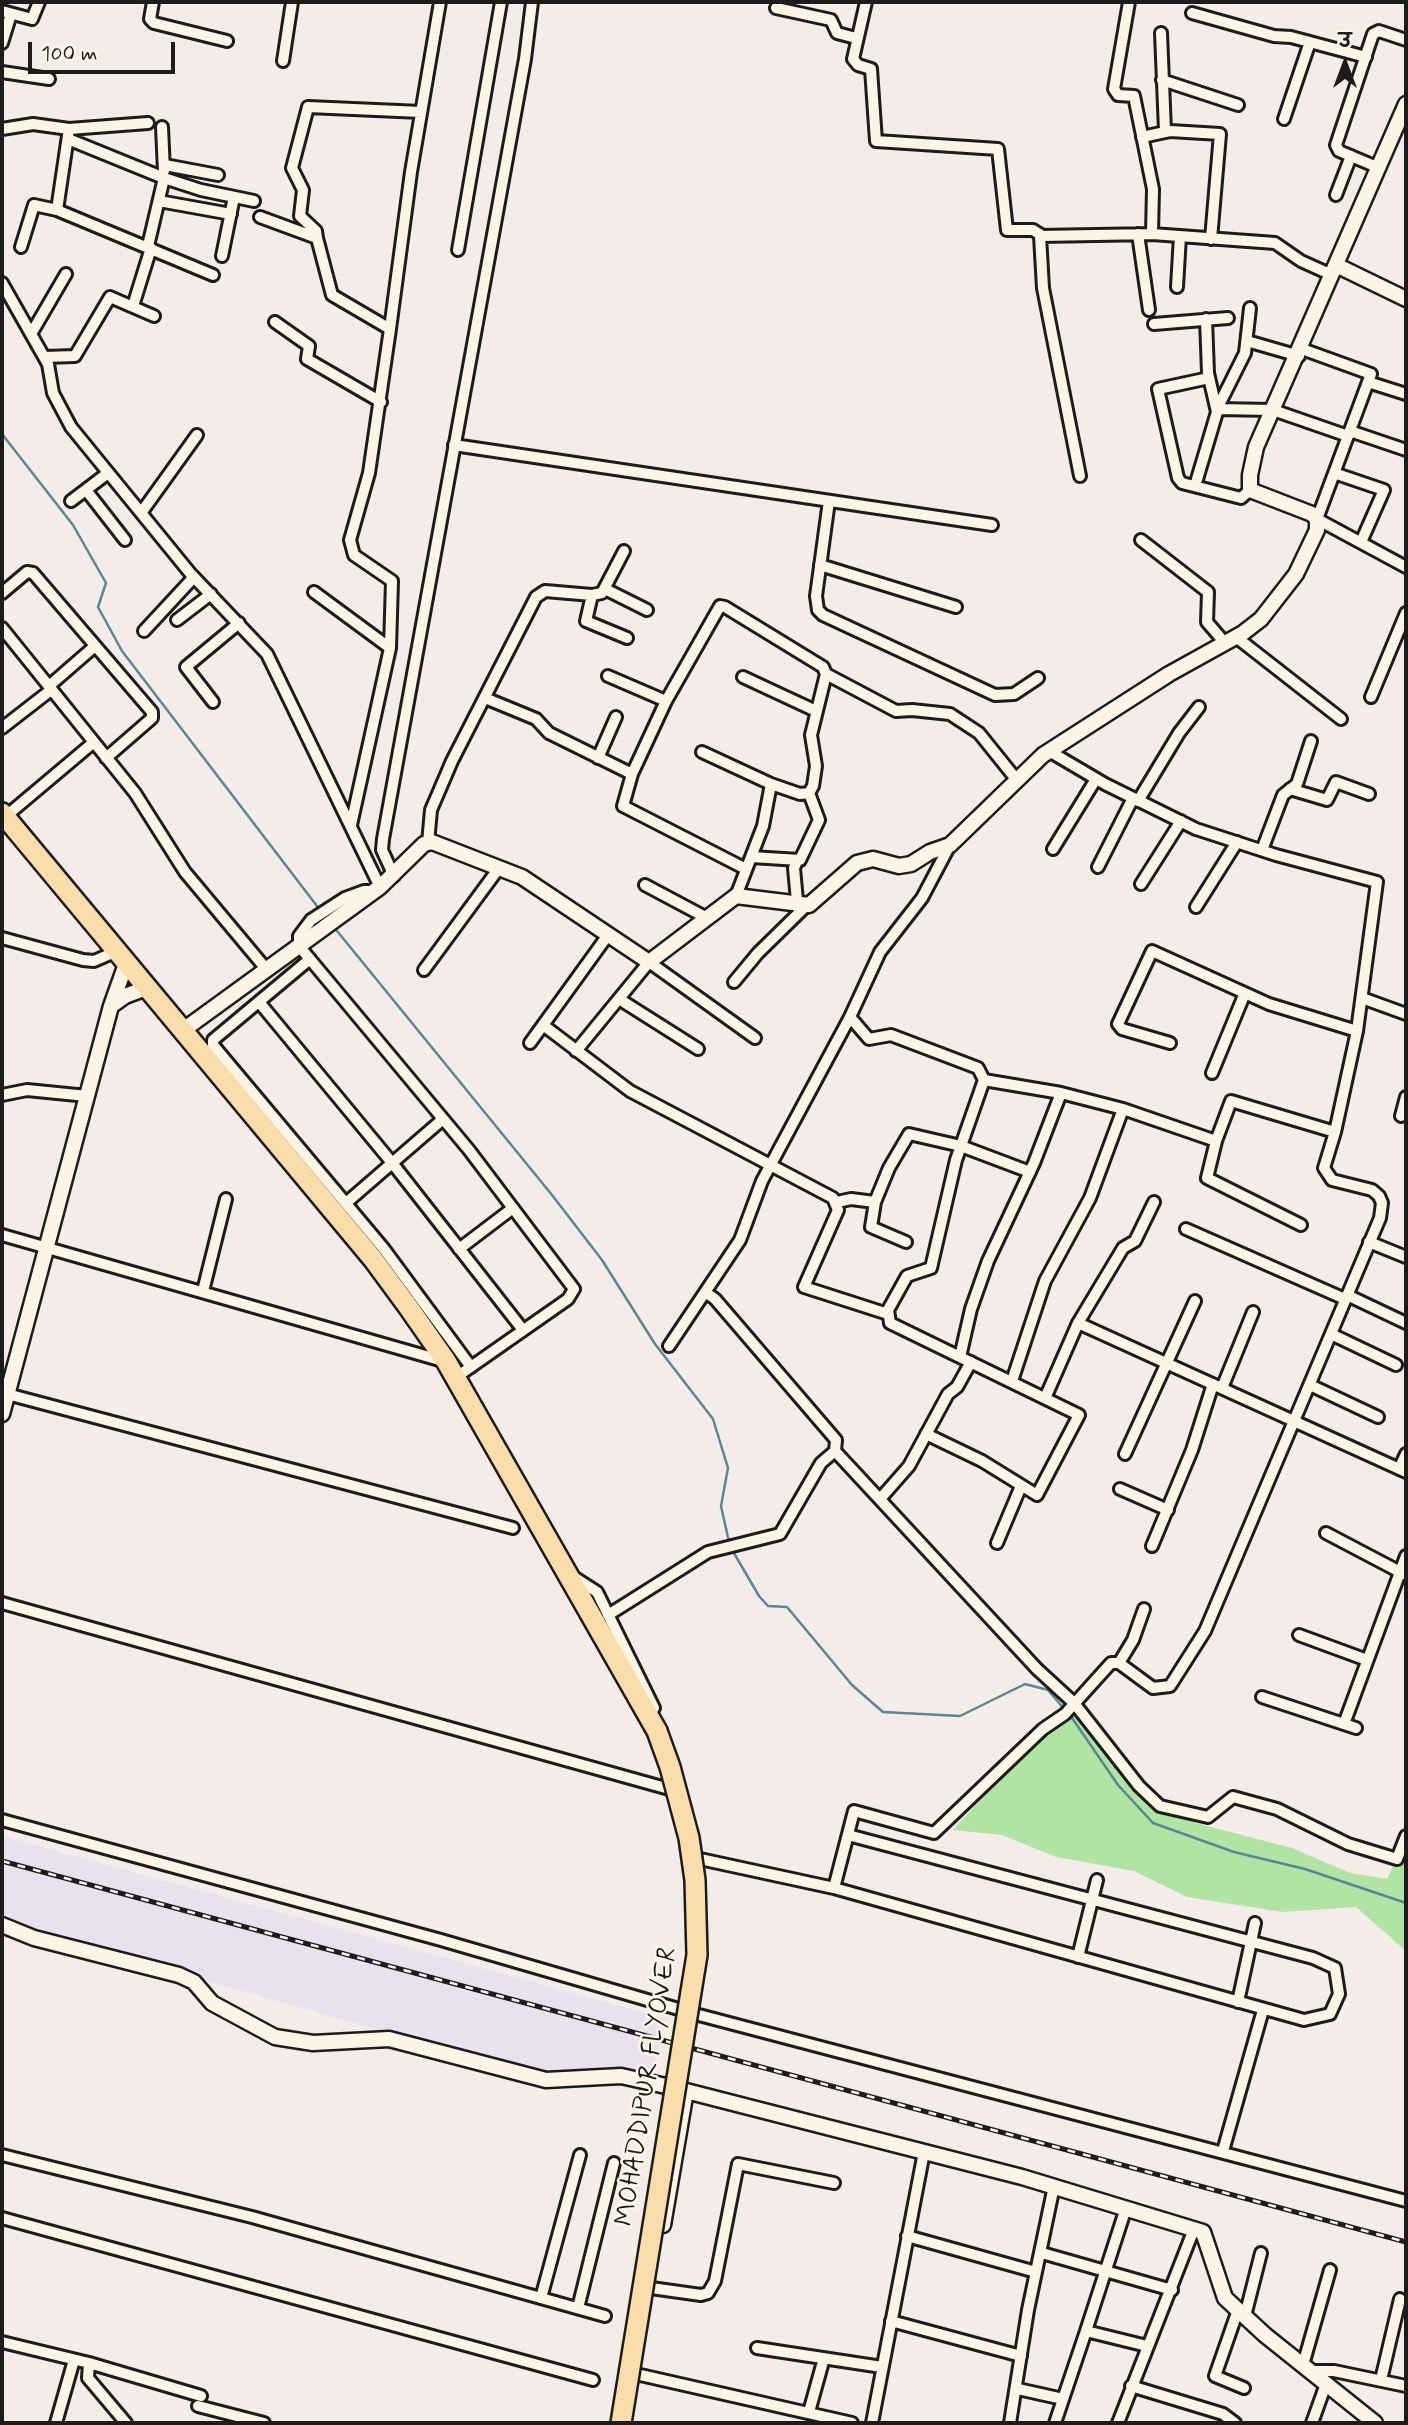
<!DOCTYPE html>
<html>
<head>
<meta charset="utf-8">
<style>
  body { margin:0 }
  #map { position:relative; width:1408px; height:2425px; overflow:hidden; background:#f4ece9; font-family:Mynerve,"Playpen Sans Deva",sans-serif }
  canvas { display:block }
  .frame { position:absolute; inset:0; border:4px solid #1c1c1c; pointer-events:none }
  .north { position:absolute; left:1310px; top:28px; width:70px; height:70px; -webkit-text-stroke:5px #fcf5e5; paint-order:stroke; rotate:0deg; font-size:19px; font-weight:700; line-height:28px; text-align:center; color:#1c1c1c }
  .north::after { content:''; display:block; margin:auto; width:24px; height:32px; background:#1c1c1c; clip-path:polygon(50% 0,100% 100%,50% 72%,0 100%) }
  .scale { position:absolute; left:28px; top:42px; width:147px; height:32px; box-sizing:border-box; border:4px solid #1c1c1c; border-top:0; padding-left:9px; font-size:21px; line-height:24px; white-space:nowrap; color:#1c1c1c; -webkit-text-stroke:5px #fcf5e5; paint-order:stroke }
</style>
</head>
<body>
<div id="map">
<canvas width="1408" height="2425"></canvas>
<div class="frame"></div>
<div class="north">उ</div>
<div class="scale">100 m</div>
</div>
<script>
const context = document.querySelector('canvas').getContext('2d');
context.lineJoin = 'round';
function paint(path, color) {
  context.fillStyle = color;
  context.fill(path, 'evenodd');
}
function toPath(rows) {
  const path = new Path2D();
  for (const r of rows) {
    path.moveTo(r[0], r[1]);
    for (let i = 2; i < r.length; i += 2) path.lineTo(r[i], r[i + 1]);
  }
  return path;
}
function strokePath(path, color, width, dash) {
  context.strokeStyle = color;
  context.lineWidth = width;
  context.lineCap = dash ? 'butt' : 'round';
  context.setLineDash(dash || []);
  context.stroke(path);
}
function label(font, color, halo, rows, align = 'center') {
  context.font = font + ' Mynerve,sans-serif';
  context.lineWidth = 5;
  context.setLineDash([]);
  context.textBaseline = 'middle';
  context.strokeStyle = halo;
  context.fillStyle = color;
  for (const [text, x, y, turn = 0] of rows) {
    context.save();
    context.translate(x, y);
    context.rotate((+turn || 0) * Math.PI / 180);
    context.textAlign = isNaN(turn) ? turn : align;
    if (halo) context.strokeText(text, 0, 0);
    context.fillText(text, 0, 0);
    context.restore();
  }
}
paint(toPath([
  [2,1836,667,2019,651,2074,616,2070,543,2077,33,1931,2,1913]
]), '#eae1ee');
paint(toPath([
  [1074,1711,1150,1805,1196,1823,1292,1848,1350,1873,1387,1879,1398,1856,1406,1854,1406,1951,1356,1907,1283,1912,1187,1897,1134,1871,1056,1857,1002,1835,953,1830,1009,1768]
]), '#b0e3a4');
strokePath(toPath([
  [2,434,73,525,106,583,98,607,122,651,320,910],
  [333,926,552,1195,602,1260,655,1344,713,1419,728,1468,721,1506,729,1542],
  [731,1548,759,1596,768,1606,787,1607,852,1685,883,1712,960,1716,1025,1684,1048,1690,1065,1710],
  [1070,1715,1118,1785,1153,1823,1234,1852,1305,1869,1406,1903]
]), '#598792', 2.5);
const minor = toPath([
  [153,2,150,19,154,23,227,41],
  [866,2,853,59,858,65,871,69,876,141,998,149,1007,230,1033,230,1041,235],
  [1129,2,1114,89,1118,95,1134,96,1153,189,1152,234],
  [776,8,831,20,837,33,856,38],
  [2,11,32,19,39,2],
  [1192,13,1274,36,1291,37,1366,57],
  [1161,33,1165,131],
  [2,43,11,14],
  [283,61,292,2],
  [2,72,49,79],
  [1162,80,1238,105],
  [1284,119,1310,42],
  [162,127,164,171],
  [2,129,33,124,69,129,148,123],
  [69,129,57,210,213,275],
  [1142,137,1170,131,1220,134,1211,239],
  [68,139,164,178,201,190,254,201],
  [165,165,218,175],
  [1377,167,1339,151,1336,145,1373,34,1379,31,1406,40],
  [1336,195,1351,156],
  [159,201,231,214],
  [260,217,317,238,332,295,390,329,369,473,350,540,354,555,392,581,390,648,351,825],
  [1138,234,1149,310],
  [317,238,316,231,300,216,303,190,292,168,308,107,421,112],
  [148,246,164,178],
  [21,247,34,205,57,210],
  [458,250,501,2],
  [222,256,234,197],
  [2,283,48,364,53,393,71,427,190,573,267,654,380,887],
  [1177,287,1180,236],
  [133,306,151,248],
  [1250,308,1245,353,1217,409,1273,410,1348,436],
  [275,322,309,346,307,359,381,402],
  [1154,324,1228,318],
  [390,329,411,172,440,2],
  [31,334,66,274],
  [1247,341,1299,356],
  [1302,349,1371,374,1317,519,1406,567],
  [44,357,75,356,110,297,154,316],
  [1209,378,1158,389,1178,478,1182,483,1241,498,1250,490],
  [1368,382,1406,394],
  [1350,431,1406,450],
  [454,445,992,525],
  [1334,473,1384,490,1361,542],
  [1080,476,1043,288,1040,236,1152,234,1275,243,1301,261,1332,275],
  [1195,486,1217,412,1208,373,1206,319],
  [86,490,125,540],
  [71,501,108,473],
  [829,501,816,596,818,610,823,615,995,695,1014,694,1038,678],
  [141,513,197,435],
  [1141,540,1208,592,1207,622,1225,643],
  [820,565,956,607],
  [605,589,647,610],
  [314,592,390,648],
  [2,593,27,572,33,573,152,712,152,718,106,758],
  [592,595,586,621,627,638],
  [177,620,211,594],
  [2,628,135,793,185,872,267,970],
  [144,631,194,577],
  [1236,637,1341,719],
  [826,674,896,711,912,710,950,714,979,733,1016,779],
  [608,676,666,701],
  [743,677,816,711],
  [49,686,95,646],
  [1371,697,1406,613],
  [485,698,536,719,549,733,632,774],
  [213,702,186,667,239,623],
  [2,728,51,690],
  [702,752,771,784,800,794,809,793,813,786,816,766,811,735,826,674,823,667,725,607,720,606,666,701,632,774,623,806,746,869],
  [598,758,616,717],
  [1290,789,1327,800,1336,782,1369,794],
  [1138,801,1179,733,1199,707],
  [5,817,94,742],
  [428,843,431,810,452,761,536,597,545,591,592,595,602,593,624,551],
  [1053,849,1096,779],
  [1262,850,1283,795,1297,784,1311,741],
  [751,857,800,860,819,820,809,793],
  [1098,867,1133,798],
  [394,876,382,850,383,839,525,59,532,2],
  [1141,884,1181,821],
  [645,885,707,918],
  [375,891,364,891,345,898,311,920,299,936,299,946,469,1150,574,1289,568,1299,455,1378],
  [736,896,763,826,771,784],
  [1196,907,1237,842],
  [2,938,83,960,94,961,117,951],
  [310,959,213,1040,213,1045,384,1249,471,1367],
  [424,970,499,868],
  [734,982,758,953,806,906,797,901,794,868,797,861],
  [1362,998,1406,1014],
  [619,999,698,1049],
  [259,1002,393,1164,523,1330],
  [850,1017,869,1039,891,1035,978,1068,984,1080,956,1160,931,1268,907,1276,888,1310,890,1323,1079,1415,1037,1495,982,1461,926,1434],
  [543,1025,630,1091,833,1198,838,1210,804,1287,888,1314],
  [530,1043,608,935],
  [1170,1043,1122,1029,1118,1024,1152,951,1269,1004,1357,1031],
  [576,1051,649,962,755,1038],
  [1212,1073,1245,993],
  [984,1080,1061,1093,1123,1109,1216,1141,1231,1101,1335,1132],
  [2,1095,27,1090,87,1096],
  [1401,1116,1406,1097],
  [1216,1141,1207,1178,1301,1225],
  [837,1202,851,1199,875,1202,889,1168,909,1134,961,1146,1030,1172],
  [875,1202,871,1227,906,1242],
  [346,1203,443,1119],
  [1186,1229,1345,1299],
  [2,1235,443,1361],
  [1369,1242,1406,1257],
  [459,1249,513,1208],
  [203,1291,226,1199],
  [705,1292,715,1299,836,1440,835,1451],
  [1347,1295,1406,1323],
  [1078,1323,1406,1472],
  [1331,1334,1396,1365],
  [669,1346,740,1240,762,1181,850,1017,880,952,922,898,950,845],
  [960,1357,971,1309,988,1261,1034,1163,1061,1093],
  [1012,1381,1045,1281,1090,1198,1123,1109],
  [1310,1385,1378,1417],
  [1222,1388,1253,1312],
  [7,1394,513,1528],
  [1046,1396,1078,1323,1123,1248,1135,1241,1154,1202],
  [1125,1454,1195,1301],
  [1399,1469,1406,1454],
  [1120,1489,1168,1510],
  [880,1499,909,1466,948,1394,957,1387,971,1362],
  [1326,1533,1404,1574],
  [997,1543,1021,1486],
  [1152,1546,1192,1450,1213,1384],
  [572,1576,597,1592,654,1708],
  [2,1603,680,1792],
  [608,1615,708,1552,780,1534,821,1463,835,1451,1037,1669,1074,1703,1139,1786,1160,1806,1208,1817,1233,1797,1277,1809,1348,1844,1397,1859,1406,1836],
  [1299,1635,1367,1660],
  [1119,1663,1133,1640,1144,1609],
  [1262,1697,1356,1728],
  [1344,1724,1406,1556],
  [2,1820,441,1940,699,2015,1406,2201],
  [700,1859,834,1888,854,1811,934,1833,1043,1729,1065,1714,1111,1663,1119,1663,1153,1688,1170,1686,1205,1631,1380,1218,1382,1203,1379,1196,1372,1190,1332,1180,1324,1168,1335,1132,1357,1031,1377,882,1276,855,1196,829,1105,784,1049,751],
  [834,1888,1304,2020,1330,2014,1339,1994,1335,1968,1313,1958,848,1835],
  [1078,1957,1097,1880],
  [1238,2002,1255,1923],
  [1223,2151,1263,2010],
  [2,2155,252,2217,605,2316],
  [1126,2208,1086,2331,1147,2346],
  [2,2218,593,2380],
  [907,2236,1036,2272],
  [1042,2253,1172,2290],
  [651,2288,701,2295,708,2293,715,2281,738,2164,834,2183],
  [541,2298,580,2155],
  [578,2308,614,2163],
  [1238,2310,1215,2376,1244,2388],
  [1245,2316,1261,2253],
  [891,2321,1021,2356],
  [2,2342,89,2363,201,2396],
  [757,2348,882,2367],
  [89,2363,88,2378,126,2423],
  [1303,2365,1330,2270],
  [1310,2371,1334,2371,1406,2386],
  [636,2374,852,2423],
  [1381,2380,1400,2299],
  [1131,2386,1223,2414,1235,2423],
  [1018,2389,1063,2399],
  [198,2406,264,2423],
  [809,2412,824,2358],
  [56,2423,74,2360],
  [872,2423,924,2152],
  [1010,2423,1028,2310,1054,2186],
  [1055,2423,1086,2331],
  [1118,2423,1194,2229],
  [1312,2423,1326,2384]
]);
const tertiary = toPath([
  [1336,265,1406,299],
  [111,1006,125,996,146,988],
  [182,1031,380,887,424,844,432,842,522,877,649,962,736,896,809,905,857,863,873,859,899,866,911,864,930,852,950,845,1043,755,1169,674,1243,633,1261,619,1296,574,1317,530,1317,519,1312,514,1250,490,1250,475,1256,447,1406,104],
  [2,1414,111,1006,126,964],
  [2,1925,34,1938,179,1975,194,1982,212,2003,275,2037,313,2043,389,2039,546,2080,621,2076,684,2090],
  [663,2225,686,2091,1022,2177,1203,2232,1225,2298,1265,2335,1375,2423]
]);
const trunk = toPath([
  [2,813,373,1259,409,1308,446,1361,657,1731]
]);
strokePath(minor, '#1c1c1c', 16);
strokePath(tertiary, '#1c1c1c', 19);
strokePath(trunk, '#1c1c1c', 24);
strokePath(minor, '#fcf5e5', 10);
strokePath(tertiary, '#fcf5e5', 14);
strokePath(trunk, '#fbddab', 19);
const rail = toPath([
  [2,1861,1406,2242]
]);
strokePath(rail, '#1c1c1c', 5);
strokePath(rail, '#fcf5e5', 2.5, [8]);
const trunkBridge = toPath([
  [621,2423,697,1955,695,1880,689,1838,670,1767,657,1731]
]);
strokePath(trunkBridge, '#1c1c1c', 24, []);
strokePath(trunkBridge, '#fbddab', 19);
label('26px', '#1c1c1c', '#fcf5e5', [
  ["MOHADDIPUR FLYOVER",648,2087,-81]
]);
</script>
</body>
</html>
